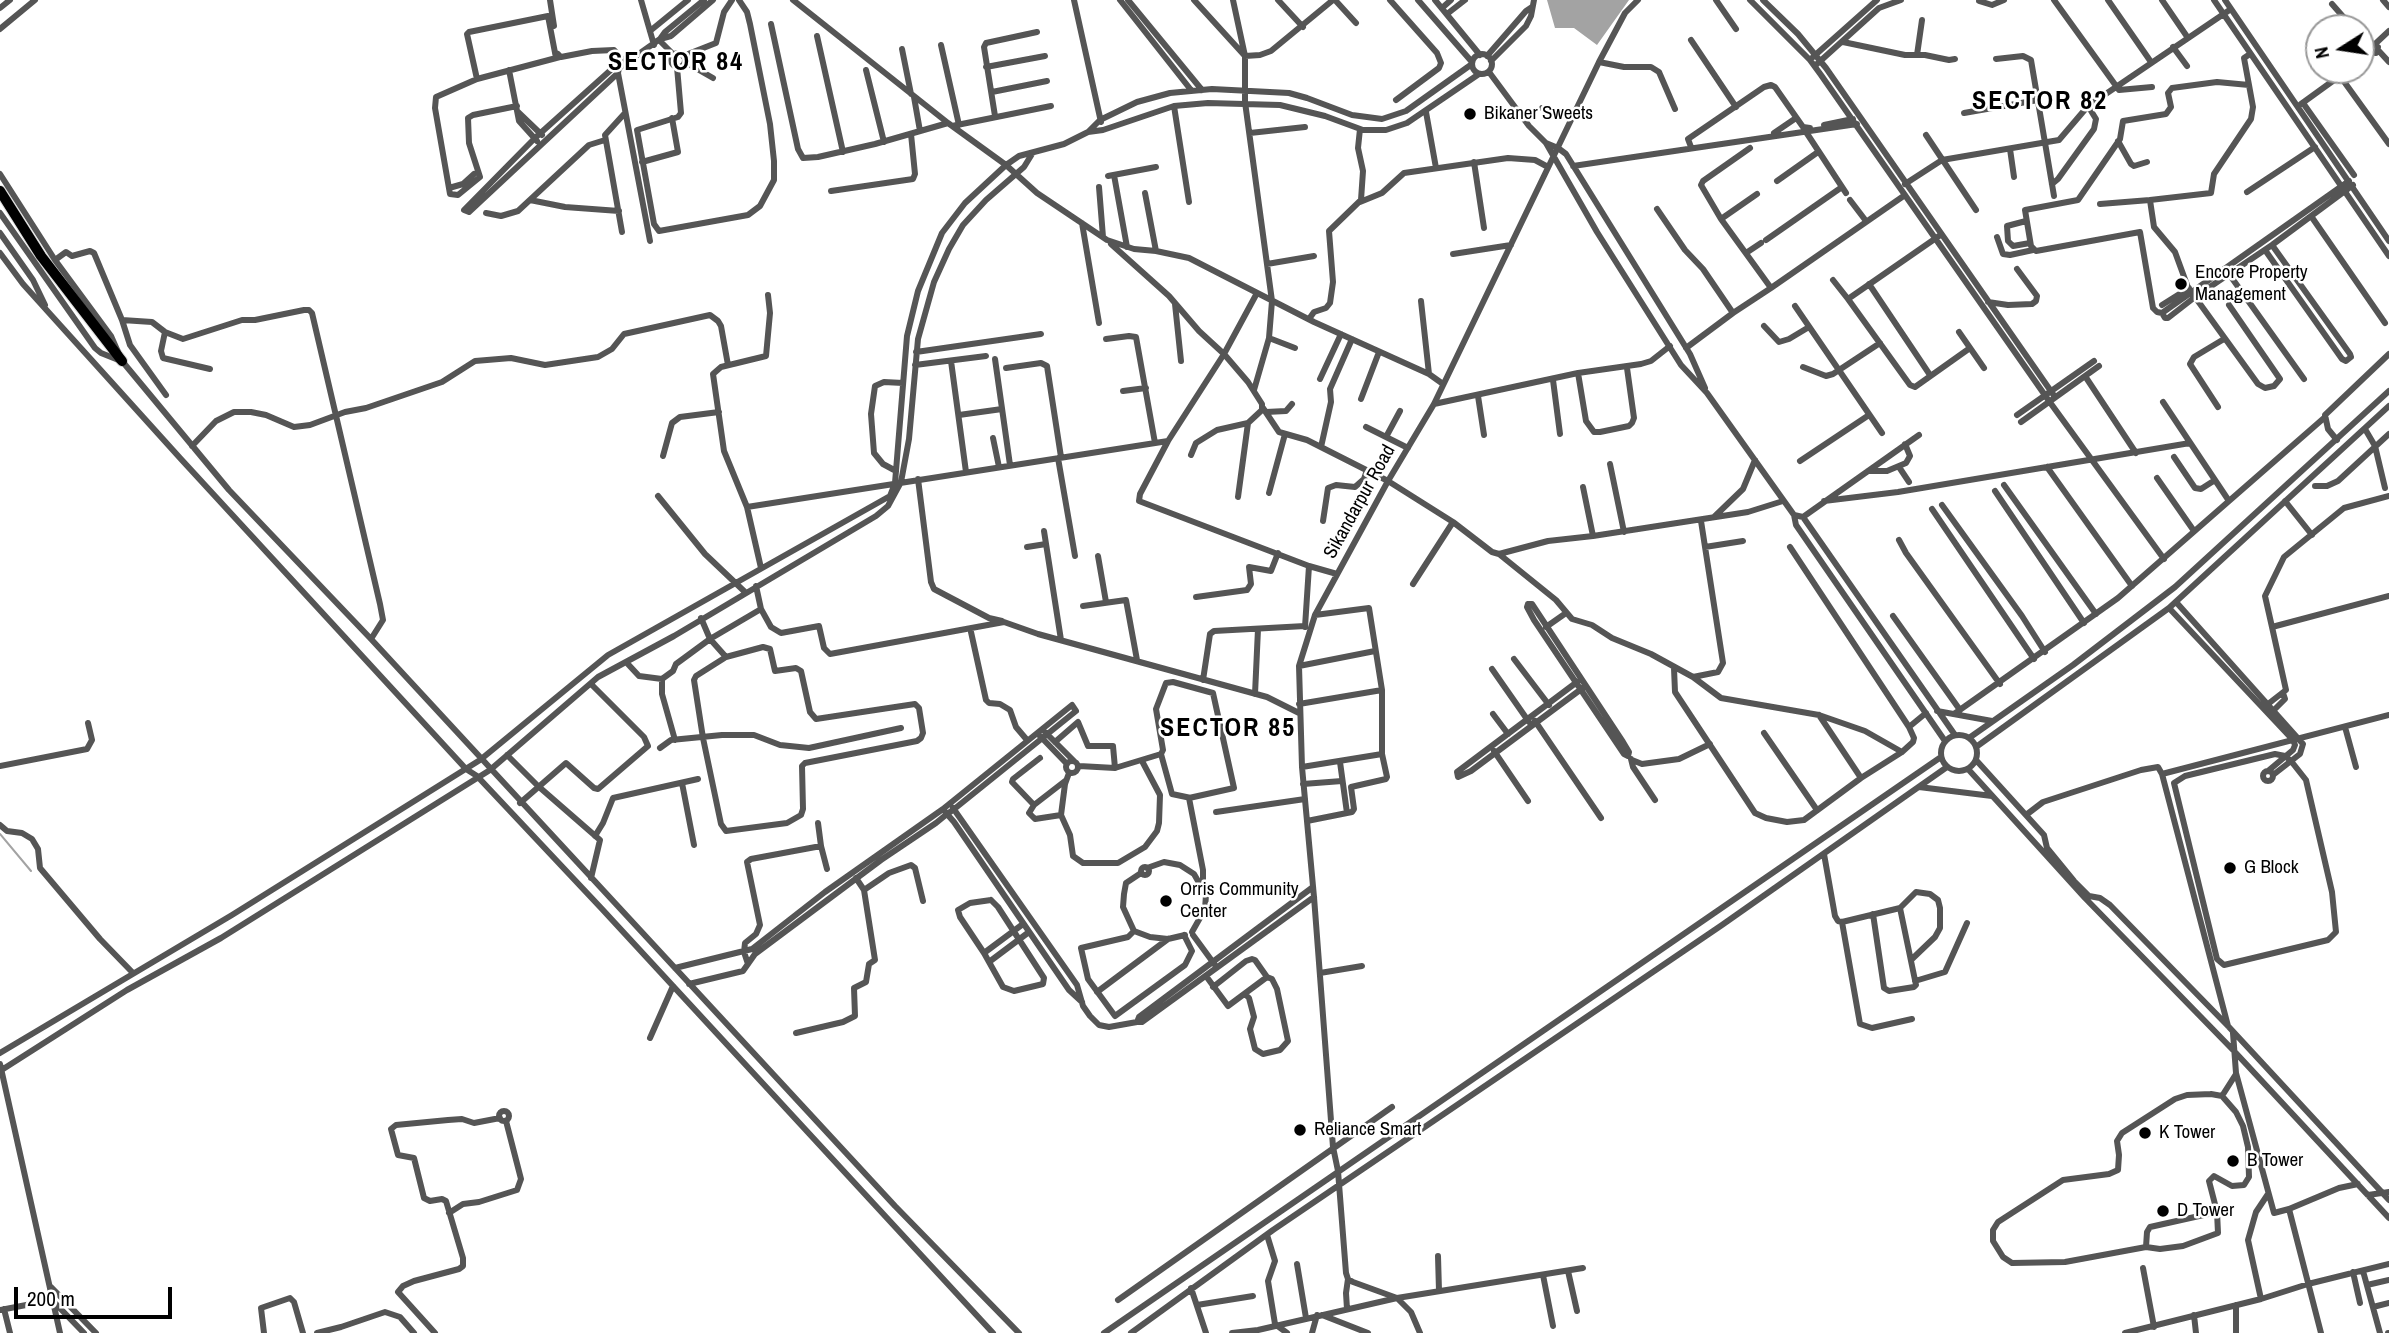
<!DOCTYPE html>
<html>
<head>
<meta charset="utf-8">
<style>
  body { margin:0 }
  #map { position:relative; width:2389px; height:1333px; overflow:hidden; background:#fff; font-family:"Archivo Narrow",sans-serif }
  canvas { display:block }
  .north { position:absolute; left:2305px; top:14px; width:70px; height:70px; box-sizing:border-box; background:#fff; border:2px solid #999; border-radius:50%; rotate:258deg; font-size:19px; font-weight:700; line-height:28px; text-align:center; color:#000 }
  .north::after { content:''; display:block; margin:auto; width:24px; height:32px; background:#000; clip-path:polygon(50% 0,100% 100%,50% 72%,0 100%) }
  .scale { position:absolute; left:14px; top:1287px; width:158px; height:32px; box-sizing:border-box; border:4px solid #000; border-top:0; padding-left:9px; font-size:21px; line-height:24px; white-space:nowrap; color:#000; -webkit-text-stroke:5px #fff; paint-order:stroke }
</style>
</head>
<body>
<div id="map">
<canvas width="2389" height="1333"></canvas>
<div class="north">N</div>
<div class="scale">200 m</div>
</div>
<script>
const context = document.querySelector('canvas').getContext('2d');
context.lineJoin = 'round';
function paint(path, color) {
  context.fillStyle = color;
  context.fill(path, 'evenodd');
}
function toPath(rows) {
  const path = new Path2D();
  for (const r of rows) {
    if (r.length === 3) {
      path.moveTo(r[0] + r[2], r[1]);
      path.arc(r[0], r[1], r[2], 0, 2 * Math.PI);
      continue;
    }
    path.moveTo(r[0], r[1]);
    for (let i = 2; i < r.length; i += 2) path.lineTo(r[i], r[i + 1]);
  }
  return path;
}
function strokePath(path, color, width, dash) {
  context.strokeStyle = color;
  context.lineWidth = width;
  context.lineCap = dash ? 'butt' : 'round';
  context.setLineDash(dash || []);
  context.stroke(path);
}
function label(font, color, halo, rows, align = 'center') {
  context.font = font + ' "Archivo Narrow",sans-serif';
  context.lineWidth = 5;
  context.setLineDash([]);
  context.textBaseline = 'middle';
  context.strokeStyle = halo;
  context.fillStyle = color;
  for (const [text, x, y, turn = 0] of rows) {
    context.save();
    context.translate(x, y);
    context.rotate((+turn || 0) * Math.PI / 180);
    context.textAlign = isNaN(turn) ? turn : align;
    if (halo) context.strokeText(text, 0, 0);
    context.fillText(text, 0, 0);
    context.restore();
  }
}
paint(toPath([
  [1547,0,1629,0,1597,45,1574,28,1555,28]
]), '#a3a3a3');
strokePath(toPath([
  [0,834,31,871]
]), '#a3a3a3', 2);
const highway = toPath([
  [0,191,41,256,122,361]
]);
strokePath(highway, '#dbdbdb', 12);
strokePath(toPath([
  [550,0,554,26],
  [641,0,654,45],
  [704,0,665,32,660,39,671,36,713,0],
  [793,0,948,123,1006,165,1037,193,1107,240,1134,249,1156,251,1189,258,1314,322,1429,374,1443,384],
  [1074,0,1101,122],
  [1120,0,1191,90],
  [1128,0,1202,90],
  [1194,0,1245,56,1260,55,1271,51,1333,0],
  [1233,0,1245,56,1245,102,1272,301,1269,338,1254,390],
  [1278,0,1303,27],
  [1335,0,1356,23],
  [1390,0,1437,53,1441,63,1439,68,1396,100],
  [1418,0,1472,62],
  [1435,0,1480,55],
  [1716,0,1736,29],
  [1750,0,1810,60,1821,75,2049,401,2164,559],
  [1763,0,1798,34,1826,68,2055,397],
  [2054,0,2119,90,2152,87],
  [2108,0,2151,62],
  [2162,0,2188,38],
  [2214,0,2389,256],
  [2225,0,2389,241],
  [2383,0,2389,7],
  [1979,1,1992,5,2004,0],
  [2332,4,2353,28],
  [0,8,10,0],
  [1442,8,1451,0],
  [1447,14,1465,0],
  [771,24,798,149,803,158,818,157,875,144,948,123],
  [0,29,35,0],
  [650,31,688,0],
  [817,36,843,152],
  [2361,37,2370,47],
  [659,40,674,55],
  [1691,40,1736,107],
  [1843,42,1905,55,1925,55,1949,60,1955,59],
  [2309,44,2319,55],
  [941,45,959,125],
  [2374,45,2389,31],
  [2173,47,2187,66],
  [902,49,911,94],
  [2378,50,2389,62],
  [2370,52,2376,53,2378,47],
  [678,60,7],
  [1482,64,10],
  [558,54,561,57,592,51,614,50,626,63],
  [1917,55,1922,20],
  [683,56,716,43,724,12,732,0],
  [1487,56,1526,11,1532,7],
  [1813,57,1877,0],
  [1996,59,2023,56,2031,60,2054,196],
  [1491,61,1526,26,1531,16,1534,0],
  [685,62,713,78],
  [1599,62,1624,67,1651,67,1659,72,1675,109],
  [2361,62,2372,53],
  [1817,64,1879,8,1901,0],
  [677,67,681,113,678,117,637,130,654,224,659,231,748,215,760,206,774,180,774,161,770,124,750,24,747,12,739,0],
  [986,67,1045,56],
  [619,68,618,73,469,212,464,210,535,138,613,68,619,68,660,39],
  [509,70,519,121,537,141],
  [866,70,884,142],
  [2333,70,2340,76,2389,144],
  [1489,72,1529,126,1546,143,1597,232,1681,365,1707,393,1794,515,1796,525,1945,741],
  [618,73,650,241],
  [477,79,467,34,469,32,548,16,556,58],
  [2249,85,2244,58,2250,54],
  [992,92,1047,81],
  [914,97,920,131],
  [2303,103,2354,175],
  [2301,104,2348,70],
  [517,106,473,115,468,118,469,143,480,177,458,195,450,194,435,108,436,97,477,79,560,57],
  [1174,106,1189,202],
  [1542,108,1573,117],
  [518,112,542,135],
  [1426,112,1436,168],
  [1964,113,2038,100],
  [995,116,984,47,986,43,1037,32],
  [1824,125,1853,119],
  [952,126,1051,106],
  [1088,132,1103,130,1174,106,1208,103,1280,105,1325,116,1363,130,1386,130,1407,123,1479,74],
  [1806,132,1846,193],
  [1250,133,1305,127],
  [1774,133,1796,118],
  [1926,135,1976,210],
  [2118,141,2131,164,2134,166,2147,162],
  [1546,143,1558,148,1566,154,1690,354,1705,388],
  [1691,147,1688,139,1764,87,1771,85,1775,87,1803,127,1810,128],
  [1750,148,1703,181,1701,185,1721,219,1757,194],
  [2010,149,2014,177],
  [642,162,678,152,672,118],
  [1474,162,1484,228],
  [1573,166,1857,124],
  [0,174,55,260,111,336,122,361,229,490,371,639,895,1206,1019,1333],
  [1114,175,1127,247],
  [1108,176,1156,167],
  [1777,181,1818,152],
  [1905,184,1942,160,2059,140,2088,106,2231,9],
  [2052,184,2058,179,2094,129,2096,119,2088,106],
  [1099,187,1103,237],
  [449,188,463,184,474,174],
  [831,191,913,179,915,174,911,134],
  [2247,192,2315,147],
  [1145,193,1156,251],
  [530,200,565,207,619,211],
  [1850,200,1866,221],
  [1360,202,1382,193,1404,173,1508,158,1535,160,1548,167],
  [2100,204,2150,200],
  [1657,209,1685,250,1703,269,1733,313,1771,288],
  [0,213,95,348,101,353,121,361],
  [486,213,501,216,518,211,589,145,605,140],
  [2311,216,2385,323],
  [1721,219,1771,288,1905,195],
  [2026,221,2007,226,2008,241,2013,246,2030,243],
  [1082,223,1099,323],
  [622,232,605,135,625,113],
  [0,233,33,280,45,305],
  [1939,236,1848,299,1910,385,1915,387,1970,348],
  [1997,237,2003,254,2010,255,2033,250],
  [1766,240,1842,187],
  [1111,244,1169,296,1199,331,1224,354,1248,382,1262,404,1262,410,1248,423,1217,430,1196,443,1191,455],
  [2265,250,2342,359,2346,361,2351,357,2350,354,2272,245],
  [0,253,23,284,180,458,466,769,477,776,602,909,993,1333],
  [1746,253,1761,243],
  [1453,254,1511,245],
  [55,260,66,252,72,256,90,251,94,253,122,320,152,322,165,332,183,339,242,320,255,320,304,310,309,310,312,313,380,604,383,620,371,639],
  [1267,264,1314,256],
  [2229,274,2304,379],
  [1833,280,1848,299],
  [1869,284,1930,375],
  [1257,293,1224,354,1168,441,1140,494,1139,501,1309,566,1337,574],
  [768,295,770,313,766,356,721,367,713,374,724,451,747,507,1168,441],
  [1421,301,1429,374],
  [1988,302,2008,305,2032,304,2036,301,2037,296,2017,269],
  [1175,304,1181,361],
  [2162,305,2189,288],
  [2229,305,2280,379,2274,386,2265,388,2258,384,2195,297,2190,293,2175,252,2154,227,2151,207,2150,200,2211,193,2214,174,2251,119,2253,107,2249,85,2217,82,2172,88,2168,93,2171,107,2166,114,2123,121,2120,139,2078,200,2025,210,2031,246,2036,251,2140,232,2153,308,2157,312,2162,313,2165,318,2168,318,2195,297,2272,245,2353,185],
  [1795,306,1882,433],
  [2162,313,2349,181],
  [1309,319,1314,312,1326,308,1330,303,1333,282,1329,231,1361,200,1363,171,1358,148,1360,129],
  [122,320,130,345,166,395],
  [1764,326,1779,342,1789,339,1809,327],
  [165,332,161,351,163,358,210,369],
  [1959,332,1984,368],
  [1269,338,1295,348],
  [1106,339,1129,336,1136,337,1155,443],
  [1686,348,1733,313],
  [916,352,1041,334],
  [995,359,1010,465],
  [951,361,966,472],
  [915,365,986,356],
  [1803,367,1826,376,1833,374,1880,343],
  [1006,368,1041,363,1047,366,1061,457],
  [1578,373,1586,421,1594,432,1600,432,1629,426,1632,423,1634,418,1627,368],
  [2085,376,2136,453],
  [1320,379,1341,334],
  [1553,380,1560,434],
  [1123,391,1146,388],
  [1478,396,1484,435],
  [1361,399,1379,352],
  [2163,402,2229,501],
  [1434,404,1578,373,1641,364,1651,361,1670,346],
  [2218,407,2190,364,2194,357,2224,339],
  [1263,408,1279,432,1307,440,1388,481,1453,522,1492,552,1499,554,1548,541,1593,536,1748,512,1783,501],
  [1266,412,1286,411,1292,404],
  [959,415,1002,409],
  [2017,415,2094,361],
  [2021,422,2099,366],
  [1366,427,1408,448],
  [2365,429,2375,446,2385,488],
  [1386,437,1400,411],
  [993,438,999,467],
  [2337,440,2328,429,2325,415,2389,354],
  [192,446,216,421,234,412,251,412,266,415,294,427,310,425,345,412,366,408,442,382,475,361,511,358,545,365,598,357,612,349,624,334,710,315,718,321,721,326,728,365],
  [1321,447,1331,402,1330,389,1352,339],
  [663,456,672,423,680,417,719,412],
  [2174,457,2195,488,2201,489,2215,480],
  [1058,458,1075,556],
  [1800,461,1869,415],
  [1610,464,1624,532],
  [1899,467,1909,482],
  [2047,467,2132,586],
  [896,471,883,464,874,453,871,414,875,386,884,382,903,383],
  [1868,471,1887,471,1906,463,1910,456,1905,444],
  [2157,478,2194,531],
  [918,479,931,582,934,589,989,618,1002,621],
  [2004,485,2096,614],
  [2315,486,2327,486,2338,481,2389,434],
  [1583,487,1593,536],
  [1995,491,2084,623],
  [1269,493,1285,434],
  [658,496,705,554,745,592],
  [1238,497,1248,423],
  [1824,501,1898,492,2190,443],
  [2285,501,2312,535],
  [1942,505,2022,616,2045,652],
  [747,507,761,568],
  [1932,509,2034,659],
  [1794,515,1803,517,1955,735],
  [1714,517,1743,489,1755,460],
  [1803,517,1919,435],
  [1323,521,1328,488,1336,485,1355,487,1364,479,1367,470],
  [1044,531,1061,640],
  [1899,540,1906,553,2000,684],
  [1027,547,1046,544],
  [1705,547,1743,541],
  [1499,554,1556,600,1572,619,1592,625,1612,638,1651,654,1693,677,1721,698,1819,715,1865,731,1902,752],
  [1098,556,1106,602],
  [1413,584,1453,522],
  [756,586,761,609,771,627,781,633,819,626,824,648,830,654,1004,622,1038,634,1267,697,1299,713],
  [1196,597,1247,590,1251,584,1249,567,1271,571,1278,553],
  [2176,602,2303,744,2300,754,2273,775],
  [1528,604,1532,604,1623,742,1629,752,1628,756,1624,754,1534,620,1527,607,1528,604],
  [1083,606,1126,600,1137,660],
  [2169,608,2293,740,2295,745,2293,750,2268,771],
  [1893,616,1960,710],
  [701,618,710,639,726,657],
  [1305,627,1309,566],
  [1546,627,1566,613],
  [2272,627,2265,596,2284,557,2344,508,2389,496],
  [971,632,986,700,989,703,1000,704,1010,710,1016,727,1027,740],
  [763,647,770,649,775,671,796,668,801,671,810,712,816,719,915,704,919,708,923,733,921,738,917,741,805,763,802,766,803,809,801,815,787,823,726,831,721,824,703,738,694,680,696,676,726,657,763,647],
  [1514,659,1549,705],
  [626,662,639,676,662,679],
  [1299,666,1375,651],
  [1674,668,1675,692,1755,813,1766,818,1787,822,1804,820,1861,778,1902,752,1913,742,1914,738,1909,727,1790,547],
  [1492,669,1529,722],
  [1693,677,1718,672,1723,663,1701,521],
  [1203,680,1210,634,1214,631,1305,626],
  [1577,682,1457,772,1458,777,1471,771,1584,687],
  [1255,694,1258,629],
  [1299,704,1382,690],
  [2268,704,2286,690,2272,627,2389,596],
  [2274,710,2285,699,2283,693],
  [1937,711,1992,721],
  [1493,714,1508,734],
  [1954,714,2118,598,2324,418],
  [1819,715,1861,778],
  [1535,721,1601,818],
  [1909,727,1926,713],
  [2345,727,2356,767],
  [1045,732,1074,761],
  [1764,733,1817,810],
  [1959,753,18],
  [1039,735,1067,764],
  [1969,738,2073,665,2175,587,2389,391],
  [675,740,662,694,662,679,673,671,676,664,710,639,761,609],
  [1055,742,1078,722,1088,746,1113,746,1115,768],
  [1976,747,2169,608,2389,406],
  [660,748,671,740,722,735,754,735,780,745,809,748,901,728],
  [1494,751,1528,801],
  [1161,754,1172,794,1191,798],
  [2275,754,2285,756,2291,761,2306,780,2332,892,2336,932,2328,940,2224,965,2217,959,2174,783,2185,776,2275,754],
  [507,755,538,786,600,840,591,878],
  [1631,759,1633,767,1655,800],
  [1632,760,1642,764,1679,759,1710,744],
  [1976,760,2044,835,2047,848,2074,881,2089,896,2100,898,2110,905,2228,1026,2389,1200],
  [1072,767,6],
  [1340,762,1347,813],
  [0,766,87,749,92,740,88,723],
  [1079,766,1115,768,1161,754,1163,750,1156,709,1166,683,1173,682,1213,693,1234,788,1189,798,1203,870,1203,886],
  [1302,767,1382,754],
  [1968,769,2085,898,2234,1051,2389,1218],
  [2268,776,5],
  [1069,773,1065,784,1061,815,1070,835,1073,856,1083,863,1118,863,1145,847,1157,831,1159,823,1160,795,1142,761],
  [682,783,694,845],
  [1303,784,1342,781],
  [1919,787,1992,796],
  [520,803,566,763,594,788,598,789,648,746,644,737,591,684],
  [1034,805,1012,782,1013,779,1040,758],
  [953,808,1077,985,1083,1006,1090,1016,1099,1025,1109,1027,1137,1022],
  [1216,812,1305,799],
  [1061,815,1035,819,1029,813,1034,805,1065,781],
  [2026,815,2043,802,2141,770,2158,767,2162,774],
  [1307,821,1352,812,1354,809,1351,787,1386,779,1387,777,1382,754,1382,690,1369,608,1315,615],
  [0,825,7,831,22,833,32,839,38,849,40,868,100,939,133,973],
  [595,836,603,823,613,798,698,779],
  [821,846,827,869],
  [1824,854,1835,916,1838,921,1842,922,1900,908,1916,892,1930,894,1938,900,1940,908,1940,928,1935,937,1911,960],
  [1145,871,4],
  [1147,868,1164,862,1180,865,1194,874,1206,895,1205,909,1192,932],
  [1141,873,1126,883,1124,894,1123,907,1134,931,1128,937,1081,948,1088,979,1115,1016,1185,965,1192,951,1184,935],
  [1313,887,1139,1017,1137,1022,1142,1022,1314,897],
  [864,890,889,873,911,865,915,868,923,901],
  [991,900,998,907,1044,978,1043,984,1014,991,1003,987,984,953,960,917,958,910,970,903,991,900],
  [1873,914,1884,988,1889,991,1914,987,1916,985,1900,908],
  [1842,922,1860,1024,1872,1028,1912,1019],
  [1134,931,1150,937,1168,939,1185,935],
  [1193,935,1215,965],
  [984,953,1023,924],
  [989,962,1029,932],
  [748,964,744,952,745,943,756,934,760,925,747,862,751,859,821,846,818,823],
  [675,968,752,949,825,892,943,809],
  [1320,973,1362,966],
  [1206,976,1228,1006,1267,977,1272,979,1277,989,1288,1041,1280,1050,1263,1054,1255,1049,1250,1029,1254,1017,1249,998,1246,995],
  [1915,981,1945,972,1967,923],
  [689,984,743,971,755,954,881,860,936,823,947,814,953,810,1076,711,1072,705,943,809,947,814,954,822,1069,990,1082,1002],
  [1213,987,1246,961,1252,959,1255,960,1267,977],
  [1097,992,1168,939],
  [2228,1026,2162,774,2389,715],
  [796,1033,843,1022,855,1016,854,988,866,982,869,964,875,960,864,890,856,878],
  [2233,1033,2236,1073,2274,1213,2289,1209,2339,1188,2358,1184],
  [650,1038,673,986],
  [0,1053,232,915,480,760,608,655,890,496,895,483,907,336,918,291,942,233,965,203,1006,165,1019,156,1064,144,1088,132,1100,120,1137,102,1170,93,1212,89,1289,93,1307,98,1352,115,1382,119,1406,111,1472,64],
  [0,1064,60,1333],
  [0,1071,127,990,221,938,490,770,598,677,674,636,876,516,888,506,901,482,909,439,918,339,934,282,949,249,963,225,986,200,1024,167,1032,154],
  [2211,1094,2222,1096,2236,1112,2243,1126,2248,1147,2249,1177,2244,1185,2232,1186,2214,1176,2209,1181,2217,1212,2218,1233,2183,1246,2160,1249,2146,1247,2065,1262,2012,1263,2003,1257,1993,1241,1993,1230,1998,1222,2063,1180,2109,1174,2118,1170,2119,1155,2117,1141,2122,1133,2175,1099,2187,1095,2211,1094],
  [2222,1096,2236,1074],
  [504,1116,5],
  [2268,1194,2256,1212,2248,1240,2261,1299,2308,1284,2389,1264],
  [2368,1195,2389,1192],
  [2289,1209,2321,1333],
  [449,1213,463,1204,479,1202,517,1190,521,1179,506,1121],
  [1267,1235,1275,1261,1268,1281,1275,1324,1287,1333],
  [2146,1247,2147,1232,2150,1227,2217,1212],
  [1438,1256,1439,1291],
  [1297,1264,1306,1318],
  [2143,1268,2154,1327],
  [1568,1271,1577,1311],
  [2363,1271,2380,1333],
  [2353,1272,2360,1303],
  [1543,1275,1553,1326],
  [2367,1285,2389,1280],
  [51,1287,96,1333],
  [1191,1288,1206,1333],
  [1118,1300,1392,1107],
  [1197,1305,1253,1296],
  [2236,1305,2236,1333],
  [2373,1307,2389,1303],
  [4,1309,10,1333],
  [1347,1309,1346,1293,1348,1279],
  [0,1310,52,1300,84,1333],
  [1322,1315,1368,1333],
  [2194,1315,2196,1333],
  [264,1333,261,1308,290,1298,294,1302,303,1333],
  [317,1333,341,1327,385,1312,400,1317,414,1333],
  [435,1333,398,1292,403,1286,414,1281,459,1269,463,1266,463,1258,446,1201,442,1199,430,1201,424,1198,414,1158,398,1155,391,1129,396,1125,448,1120,462,1119,474,1123,500,1118],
  [1104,1333,1941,757],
  [1131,1333,1273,1230,1722,925,1947,767],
  [1232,1333,1258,1330,1397,1298,1583,1268],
  [1312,1333,1317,1315],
  [1420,1333,1411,1312,1397,1298,1353,1282,1348,1279,1346,1273,1338,1171,1333,1147,1314,897,1302,767,1299,666,1315,615,1388,481,1434,404,1599,62,1625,13,1638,0],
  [2125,1333,2261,1299],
  [2388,1333,2389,1333]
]), '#555', 6);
strokePath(highway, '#000', 10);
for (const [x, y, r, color] of [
  [1470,114,7,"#000"],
  [2181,284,7,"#000"],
  [2230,868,7,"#000"],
  [1166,901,7,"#000"],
  [1300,1130,7,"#000"],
  [2145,1133,7,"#000"],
  [2233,1161,7,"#000"],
  [2163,1211,7,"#000"]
]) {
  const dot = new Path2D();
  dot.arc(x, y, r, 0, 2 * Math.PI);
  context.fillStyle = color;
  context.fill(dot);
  strokePath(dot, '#fff', 2.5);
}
label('19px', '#000', '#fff', [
  ["Bikaner Sweets",1484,114],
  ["Encore Property",2195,273],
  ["Management",2195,295],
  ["G Block",2244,868],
  ["Orris Community",1180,890],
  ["Center",1180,912],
  ["Reliance Smart",1314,1130],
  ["K Tower",2159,1133],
  ["B Tower",2247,1161],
  ["D Tower",2177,1211]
], 'left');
label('19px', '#000', '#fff', [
  ["Sikandarpur Road",1360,502,-61]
]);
context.letterSpacing = '2px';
label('bold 26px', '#000', '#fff', [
  ["SECTOR 84",676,63],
  ["SECTOR 82",2040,102],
  ["SECTOR 85",1228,729]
]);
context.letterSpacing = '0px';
</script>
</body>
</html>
